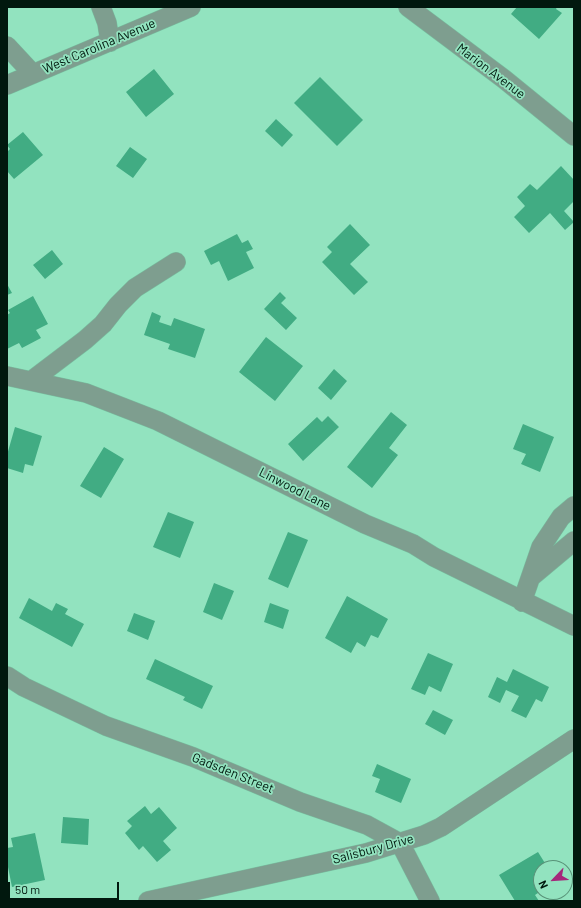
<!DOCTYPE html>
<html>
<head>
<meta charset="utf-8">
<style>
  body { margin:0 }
  #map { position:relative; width:581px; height:908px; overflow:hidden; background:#92e3bf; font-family:Barlow,sans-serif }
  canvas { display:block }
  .frame { position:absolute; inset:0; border:8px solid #01180e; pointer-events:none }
  .north { position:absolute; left:533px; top:860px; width:40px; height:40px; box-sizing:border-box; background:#92e3bf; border:1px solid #589278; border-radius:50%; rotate:245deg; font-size:11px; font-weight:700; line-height:16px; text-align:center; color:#01180e }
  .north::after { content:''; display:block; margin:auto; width:14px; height:18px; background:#a5287b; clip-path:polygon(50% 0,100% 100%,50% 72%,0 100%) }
  .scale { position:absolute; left:8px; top:882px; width:111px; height:18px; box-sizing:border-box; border:2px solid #01180e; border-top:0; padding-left:5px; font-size:12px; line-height:14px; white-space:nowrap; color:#01180e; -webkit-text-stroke:3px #92e3bf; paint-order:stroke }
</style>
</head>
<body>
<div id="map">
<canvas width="581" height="908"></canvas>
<div class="frame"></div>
<div class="north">N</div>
<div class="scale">50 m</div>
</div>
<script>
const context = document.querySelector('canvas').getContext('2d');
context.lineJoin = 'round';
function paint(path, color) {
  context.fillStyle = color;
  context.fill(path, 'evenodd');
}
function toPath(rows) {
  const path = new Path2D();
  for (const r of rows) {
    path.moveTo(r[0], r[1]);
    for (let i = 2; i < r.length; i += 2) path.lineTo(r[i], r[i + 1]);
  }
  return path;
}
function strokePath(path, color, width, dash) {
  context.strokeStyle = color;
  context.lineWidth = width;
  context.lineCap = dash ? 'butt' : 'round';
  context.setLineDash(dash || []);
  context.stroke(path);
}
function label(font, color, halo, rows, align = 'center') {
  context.font = font + ' Barlow,sans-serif';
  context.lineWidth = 3.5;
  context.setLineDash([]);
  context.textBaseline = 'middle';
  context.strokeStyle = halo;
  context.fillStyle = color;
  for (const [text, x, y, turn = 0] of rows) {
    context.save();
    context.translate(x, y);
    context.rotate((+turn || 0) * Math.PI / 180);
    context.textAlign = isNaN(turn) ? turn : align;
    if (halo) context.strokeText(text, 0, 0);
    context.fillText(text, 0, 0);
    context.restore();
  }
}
paint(toPath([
  [517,7,557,7,556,9,562,13,539,39,511,14],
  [154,69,174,94,146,117,126,92],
  [320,77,363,120,337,146,294,103],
  [276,119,293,135,282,147,265,131],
  [23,132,43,155,14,179,7,171,7,152,10,149,7,145],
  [130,147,147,159,133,178,116,166],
  [561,166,574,180,574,201,564,211,574,222,565,230,550,213,529,233,514,217,525,206,517,197,530,184,537,190],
  [350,224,370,245,350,264,368,282,354,295,322,262,332,252,327,247],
  [237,234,242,243,248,240,253,249,246,252,254,268,228,281,219,261,211,265,204,251],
  [52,250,63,264,45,279,33,265],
  [7,284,12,293,7,295],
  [280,292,286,298,281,303,297,318,286,330,264,309],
  [33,296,48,324,36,330,41,338,22,348,19,343,7,349,7,315,10,313,8,310],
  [152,312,161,316,159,322,171,326,174,318,205,329,195,358,168,349,170,344,144,335],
  [266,337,303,366,275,401,239,372],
  [334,369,347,381,331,400,318,388],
  [391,412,407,425,389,448,398,455,372,488,347,467],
  [328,416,339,427,303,461,288,444,317,417,322,422],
  [523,424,554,437,540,472,521,464,526,454,513,449],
  [15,427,42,436,33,466,25,464,23,473,7,468,7,455],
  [104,447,124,459,101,498,80,486],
  [168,512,194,522,180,558,153,547],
  [288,532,308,540,288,588,268,579],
  [214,583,234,591,222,620,203,612],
  [347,596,388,619,378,638,371,635,365,647,357,642,351,653,325,638],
  [29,598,52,611,56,603,68,609,65,614,84,624,72,647,19,618],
  [270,603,289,610,283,629,264,622],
  [134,613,155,621,148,640,127,631],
  [428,653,453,664,441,692,429,686,425,695,411,689],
  [155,659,213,686,202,709,183,700,185,697,146,679],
  [513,669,549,687,542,702,536,699,526,718,511,711,519,696,506,690,500,703,488,697,497,677,507,682],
  [433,710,453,720,445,735,425,724],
  [377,764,411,779,401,803,375,792,380,779,372,776],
  [145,806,151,814,159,807,177,828,163,841,171,850,157,862,143,846,139,850,125,833,132,826,127,821],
  [63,817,89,819,88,845,61,843],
  [35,833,45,880,12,887,7,862,7,848,13,847,11,838],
  [538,852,548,868,541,868,541,880,539,881,541,891,535,895,539,901,515,901,499,875]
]), '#41ac83');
const minor = toPath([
  [101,7,107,23,110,42],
  [408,7,504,79,574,136],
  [7,46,33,74],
  [7,85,191,7],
  [7,376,86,393,158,421,365,524,413,544,434,557,574,626],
  [31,381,85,340,103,324,118,305,135,288,176,262],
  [531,577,574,541],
  [522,602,541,547,561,517,574,506],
  [7,676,24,687,106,726,193,757,300,802,367,825,400,843,430,901],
  [148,901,366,853,424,835,441,827,574,739]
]);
strokePath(minor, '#78be9f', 20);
strokePath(minor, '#7e9e8f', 19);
label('13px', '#01180e', '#92e3bf', [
  ["West Carolina Avenue",99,46,-23],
  ["Marion Avenue",491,71,37],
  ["Linwood Lane",295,489,27],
  ["Gadsden Street",233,773,22],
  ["Salisbury Drive",373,849,-15]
]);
</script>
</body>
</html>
